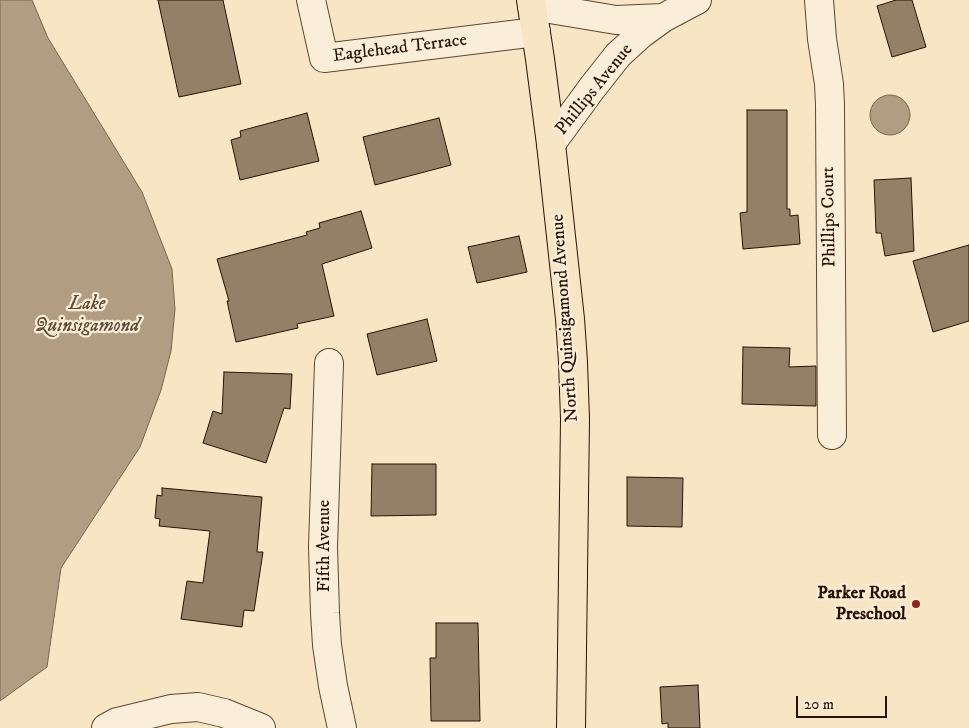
<!DOCTYPE html>
<html>
<head>
<meta charset="utf-8">
<style>
  body { margin:0 }
  #map { position:relative; width:969px; height:728px; overflow:hidden; background:#f8e5c3; font-family:"IM FELL DW Pica",serif }
  canvas { display:block }
  .scale { position:absolute; left:796px; top:696px; width:91px; height:22px; box-sizing:border-box; border:2px solid #291203; border-top:0; padding-left:6px; font-size:15px; line-height:18px; white-space:nowrap; color:#291203; -webkit-text-stroke:4px #faeed8; paint-order:stroke }
</style>
</head>
<body>
<div id="map">
<canvas width="969" height="728"></canvas>
<div class="scale">20 m</div>
</div>
<script>
const context = document.querySelector('canvas').getContext('2d');
context.lineJoin = 'round';
function paint(path, color) {
  context.fillStyle = color;
  context.fill(path, 'evenodd');
}
function toPath(rows) {
  const path = new Path2D();
  for (const r of rows) {
    if (r.length === 3) {
      path.moveTo(r[0] + r[2], r[1]);
      path.arc(r[0], r[1], r[2], 0, 2 * Math.PI);
      continue;
    }
    path.moveTo(r[0], r[1]);
    for (let i = 2; i < r.length; i += 2) path.lineTo(r[i], r[i + 1]);
  }
  return path;
}
function strokePath(path, color, width, dash) {
  context.strokeStyle = color;
  context.lineWidth = width;
  context.lineCap = dash ? 'butt' : 'round';
  context.setLineDash(dash || []);
  context.stroke(path);
}
function label(font, color, halo, rows, align = 'center') {
  context.font = font + ' "IM FELL DW Pica",serif';
  context.lineWidth = 4.5;
  context.setLineDash([]);
  context.textBaseline = 'middle';
  context.strokeStyle = halo;
  context.fillStyle = color;
  for (const [text, x, y, turn = 0] of rows) {
    context.save();
    context.translate(x, y);
    context.rotate((+turn || 0) * Math.PI / 180);
    context.textAlign = isNaN(turn) ? turn : align;
    if (halo) context.strokeText(text, 0, 0);
    context.fillText(text, 0, 0);
    context.restore();
  }
}
const water = toPath([
  [0,0,32,0,48,38,142,192,172,269,175,309,171,351,161,390,140,447,61,568,47,667,0,701,0,0],
  [890,115,20]
]);
paint(water, '#b29d82');
strokePath(water, '#7b654f', 1);
const building = toPath([
  [158,0,223,0,241,84,179,97,158,0],
  [896,0,912,0,926,47,892,57,877,6,896,0],
  [747,110,787,110,787,209,790,209,790,216,798,215,800,244,743,249,740,213,747,212,747,110],
  [307,113,319,161,240,180,231,140,241,137,240,131,307,113],
  [439,118,451,165,375,185,363,137,439,118],
  [911,178,914,251,885,256,881,233,876,233,874,180,911,178],
  [361,211,372,248,322,264,334,316,297,324,298,328,236,342,227,301,229,301,217,259,307,235,306,232,320,228,319,223,361,211],
  [519,236,527,272,477,283,468,247,519,236],
  [969,245,969,321,933,332,913,261,969,245],
  [427,319,437,361,377,375,367,334,427,319],
  [743,347,790,348,789,367,816,366,816,406,742,404,743,347],
  [224,372,292,374,290,409,284,408,266,463,203,443,213,411,222,414,224,372],
  [372,464,436,464,436,515,371,516,372,464],
  [627,477,683,478,682,527,627,526,627,477],
  [162,488,262,497,257,552,263,552,254,611,244,610,242,627,181,619,187,581,203,583,210,531,159,526,160,519,155,518,157,495,162,496,162,488],
  [436,623,478,623,480,721,431,721,430,658,436,658,436,623],
  [698,685,700,728,668,728,668,723,662,724,660,687,698,685]
]);
paint(building, '#958067');
strokePath(building, '#291203', 1);
const minor = toPath([
  [311,0,324,58,536,32],
  [819,0,822,39,829,84,830,105,832,435],
  [532,6,616,20,663,18],
  [551,144,592,88,618,55,641,34,663,18,697,0],
  [329,363,323,547,325,613,327,645,333,686,342,728],
  [106,728,117,722,171,709,198,707,224,713,261,728]
]);
const major = toPath([
  [531,0,540,59,551,144,570,319,573,362,575,419,571,728]
]);
strokePath(minor, '#5d4733', 30);
strokePath(major, '#291203', 30);
strokePath(minor, '#faeed8', 28);
strokePath(major, '#f8e5c3', 28);
for (const [x, y, r, color] of [
  [916,604,5,"#8f2418"]
]) {
  const dot = new Path2D();
  dot.arc(x, y, r, 0, 2 * Math.PI);
  context.fillStyle = color;
  context.fill(dot);
  strokePath(dot, '#faeed8', 2);
}
label('18px', '#291203', '#faeed8', [
  ["Eaglehead Terrace",400,49,-7],
  ["Phillips Avenue",595,90,-51],
  ["Phillips Court",830,217,-91],
  ["North Quinsigamond Avenue",566,318,-94],
  ["Fifth Avenue",325,546,-90]
]);
label('bold 18px', '#291203', '#faeed8', [
  ["Parker Road",906,594],
  ["Preschool",906,615]
], 'right');
label('italic 19px', '#604a36', '#faeed8', [
  ["Lake",87,305],
  ["Quinsigamond",87,327]
]);
</script>
</body>
</html>
